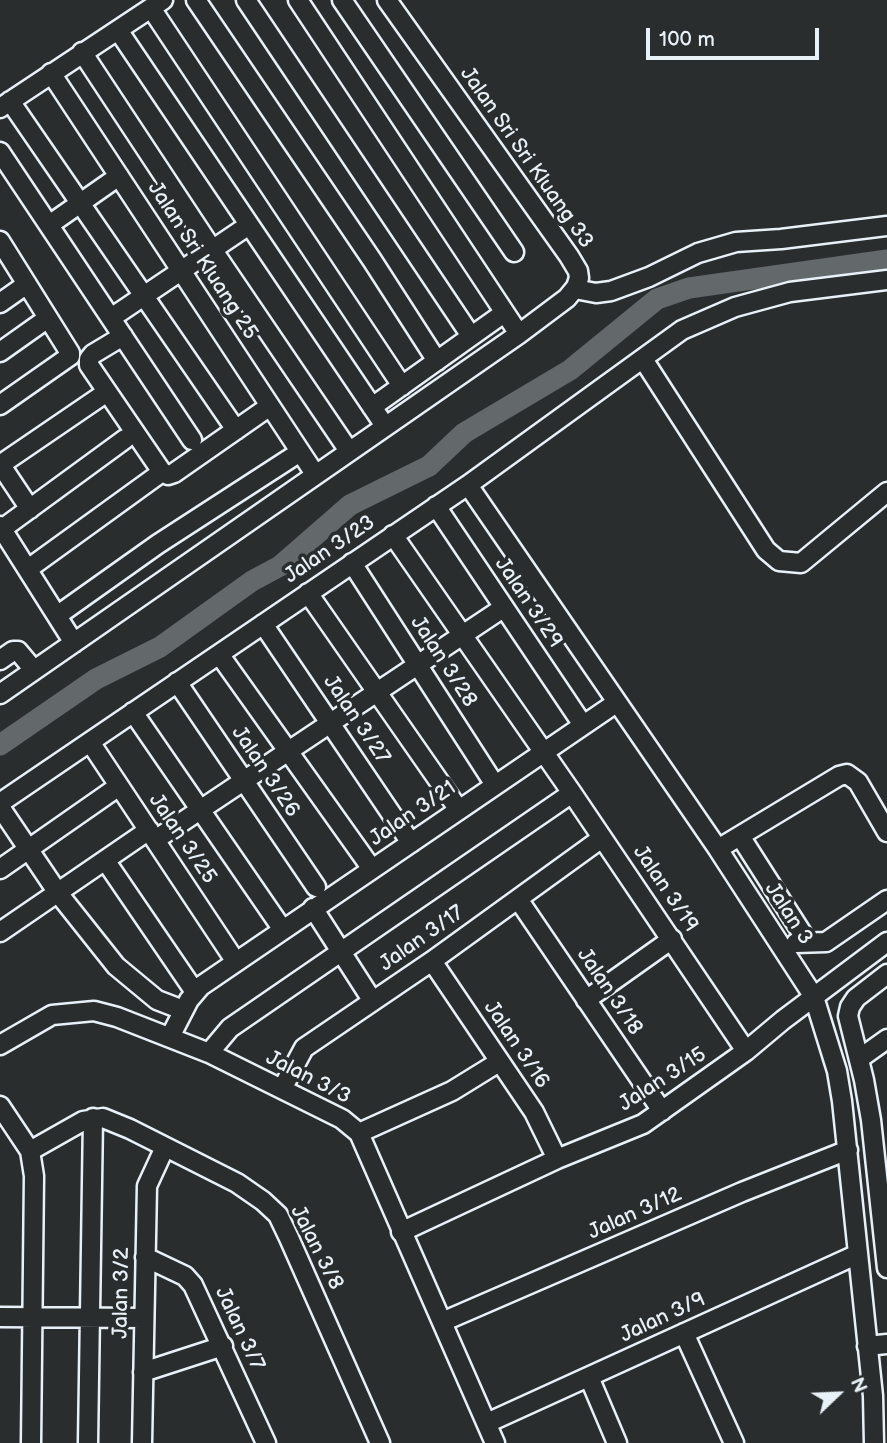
<!DOCTYPE html>
<html>
<head>
<meta charset="utf-8">
<style>
  body { margin:0 }
  #map { position:relative; width:887px; height:1443px; overflow:hidden; background:#2a2d2e; font-family:"Balsamiq Sans",sans-serif }
  canvas { display:block }
  .north { position:absolute; left:803px; top:1359px; width:70px; height:70px; -webkit-text-stroke:5px #2a2d2e; paint-order:stroke; rotate:67deg; font-size:19px; font-weight:700; line-height:28px; text-align:center; color:#e8f1f8 }
  .north::after { content:''; display:block; margin:auto; width:24px; height:32px; background:#e8f1f8; clip-path:polygon(50% 0,100% 100%,50% 72%,0 100%) }
  .scale { position:absolute; left:646px; top:28px; width:173px; height:32px; box-sizing:border-box; border:4px solid #e8f1f8; border-top:0; padding-left:9px; font-size:21px; line-height:24px; white-space:nowrap; color:#e8f1f8; -webkit-text-stroke:5px #2a2d2e; paint-order:stroke }
</style>
</head>
<body>
<div id="map">
<canvas width="887" height="1443"></canvas>
<div class="north">N</div>
<div class="scale">100 m</div>
</div>
<script>
const context = document.querySelector('canvas').getContext('2d');
context.lineJoin = 'round';
function toPath(rows) {
  const path = new Path2D();
  for (const r of rows) {
    path.moveTo(r[0], r[1]);
    for (let i = 2; i < r.length; i += 2) path.lineTo(r[i], r[i + 1]);
  }
  return path;
}
function strokePath(path, color, width, dash) {
  context.strokeStyle = color;
  context.lineWidth = width;
  context.lineCap = dash ? 'butt' : 'round';
  context.setLineDash(dash || []);
  context.stroke(path);
}
function label(font, color, halo, rows, align = 'center') {
  context.font = font + ' "Balsamiq Sans",sans-serif';
  context.lineWidth = 7;
  context.setLineDash([]);
  context.textBaseline = 'middle';
  context.strokeStyle = halo;
  context.fillStyle = color;
  for (const [text, x, y, turn = 0] of rows) {
    context.save();
    context.translate(x, y);
    context.rotate((+turn || 0) * Math.PI / 180);
    context.textAlign = isNaN(turn) ? turn : align;
    if (halo) context.strokeText(text, 0, 0);
    context.fillText(text, 0, 0);
    context.restore();
  }
}
strokePath(toPath([
  [0,745,96,679,160,647,252,581,280,566,350,505,429,466,464,433,570,370,657,299,689,288,887,260]
]), '#63686b', 21);
const minor = toPath([
  [196,0,372,260,437,361],
  [246,0,471,336],
  [298,0,519,334],
  [342,0,514,252],
  [151,8,402,386],
  [118,30,385,426],
  [82,52,212,249,349,451],
  [51,73,315,474],
  [10,101,236,430],
  [0,108,163,0],
  [0,152,192,440],
  [49,225,119,176],
  [0,241,70,353,70,356,0,405],
  [575,289,596,293,611,291,649,277,698,253,736,242,781,239,887,226],
  [0,303,27,284],
  [111,318,249,225],
  [123,336,93,354,89,359,89,365,162,472,168,475,174,473,270,406],
  [0,352,48,318],
  [643,359,766,550,779,561,801,563,887,492],
  [372,407,504,313],
  [0,464,30,509],
  [0,465,107,392],
  [468,485,718,849,814,997,837,1071,842,1101,873,1396,874,1443],
  [436,506,583,725],
  [0,526,74,643],
  [2,529,125,439],
  [393,535,572,793,746,1051],
  [352,563,495,785],
  [28,569,162,472],
  [308,593,459,810],
  [58,615,158,544,300,452],
  [263,624,411,843],
  [219,654,372,869],
  [0,660,13,651,18,651,34,670],
  [177,682,316,887],
  [0,694,519,334,567,298,576,287,579,278,578,271,569,256,387,0],
  [133,712,283,930],
  [90,742,236,962],
  [0,803,468,485,682,330,735,307,790,292,887,280],
  [0,807,58,893,116,966,157,1000,183,1010],
  [740,836,807,941],
  [155,840,503,608],
  [718,849,839,776,847,774,858,782,887,832],
  [105,860,195,992],
  [0,869,119,786],
  [518,899,662,1111],
  [313,908,372,1000],
  [0,932,149,830],
  [796,943,826,942,887,900],
  [432,961,534,1112,557,1159],
  [887,974,856,998,850,1007,848,1016,864,1080,871,1120,887,1268],
  [586,1000,672,939],
  [170,1037,189,1000,201,986,616,703],
  [0,1045,52,1015,94,1011,117,1017,209,1053,342,1119,359,1133,495,1443],
  [209,1053,230,1028,572,793],
  [859,1059,887,1039],
  [282,1089,304,1048,432,961,602,838],
  [0,1106,30,1151,34,1176,31,1443],
  [359,1133,452,1091,499,1062],
  [30,1151,83,1121,103,1118,130,1129,237,1183,263,1201,278,1215,289,1238,380,1443],
  [401,1232,557,1159,643,1124,746,1051,783,1020,887,942],
  [145,1257,185,1276,193,1285,266,1443],
  [0,1317,144,1318],
  [442,1322,742,1192,848,1150],
  [684,1333,734,1443],
  [867,1346,887,1344],
  [143,1372,223,1346],
  [589,1377,617,1443],
  [487,1423,858,1254],
  [88,1443,93,1118],
  [142,1443,147,1186,165,1147]
]);
strokePath(minor, '#e8f1f8', 23);
strokePath(minor, '#2a2d2e', 18);
label('21px', '#e8f1f8', '#2a2d2e', [
  ["Jalan Sri Sri Kluang 33",526,158,55],
  ["Jalan Sri Kluang 25",202,261,57],
  ["Jalan 3/23",330,550,-34],
  ["Jalan 3/29",528,603,56],
  ["Jalan 3/28",443,662,57],
  ["Jalan 3/27",356,720,56],
  ["Jalan 3/26",265,772,56],
  ["Jalan 3/21",413,814,-34],
  ["Jalan 3/25",182,839,56],
  ["Jalan 3/19",665,889,56],
  ["Jalan 3",788,914,57],
  ["Jalan 3/17",422,939,-35],
  ["Jalan 3/18",609,992,56],
  ["Jalan 3/16",516,1045,56],
  ["Jalan 3/3",308,1078,27],
  ["Jalan 3/15",663,1080,-33],
  ["Jalan 3/12",635,1214,-24],
  ["Jalan 3/8",316,1248,63],
  ["Jalan 3/2",122,1293,-89],
  ["Jalan 3/9",663,1318,-25],
  ["Jalan 3/7",239,1329,65]
]);
</script>
</body>
</html>
